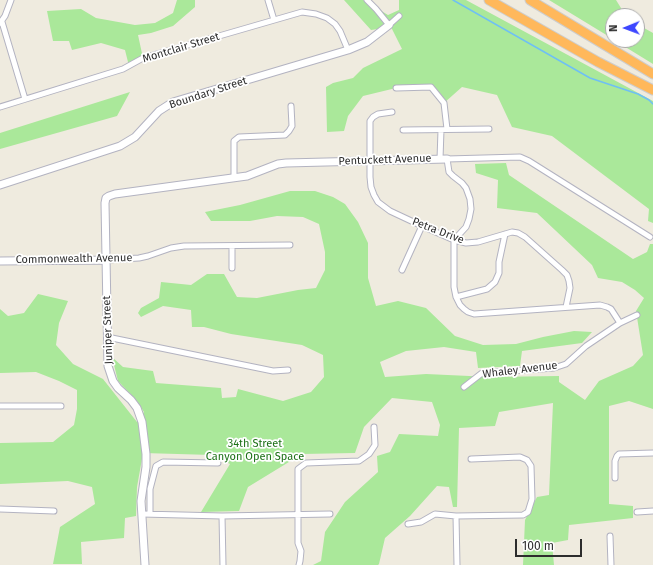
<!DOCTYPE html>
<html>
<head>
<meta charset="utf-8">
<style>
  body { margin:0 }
  #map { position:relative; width:653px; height:565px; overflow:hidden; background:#efebdf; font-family:"Fira Sans",sans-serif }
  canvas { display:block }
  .north { position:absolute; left:605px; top:8px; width:40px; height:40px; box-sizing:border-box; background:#fff; border:1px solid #ababab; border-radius:50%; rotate:269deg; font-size:11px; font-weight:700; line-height:16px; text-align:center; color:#2d2d2d }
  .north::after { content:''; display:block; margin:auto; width:14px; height:18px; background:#3d46ff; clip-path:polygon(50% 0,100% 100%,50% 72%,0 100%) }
  .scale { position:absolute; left:515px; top:539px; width:67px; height:18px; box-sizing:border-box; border:2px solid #2d2d2d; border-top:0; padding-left:5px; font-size:12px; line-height:14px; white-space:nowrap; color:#2d2d2d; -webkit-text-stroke:3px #fff; paint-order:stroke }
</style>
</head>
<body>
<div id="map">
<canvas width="653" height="565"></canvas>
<div class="north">N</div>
<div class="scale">100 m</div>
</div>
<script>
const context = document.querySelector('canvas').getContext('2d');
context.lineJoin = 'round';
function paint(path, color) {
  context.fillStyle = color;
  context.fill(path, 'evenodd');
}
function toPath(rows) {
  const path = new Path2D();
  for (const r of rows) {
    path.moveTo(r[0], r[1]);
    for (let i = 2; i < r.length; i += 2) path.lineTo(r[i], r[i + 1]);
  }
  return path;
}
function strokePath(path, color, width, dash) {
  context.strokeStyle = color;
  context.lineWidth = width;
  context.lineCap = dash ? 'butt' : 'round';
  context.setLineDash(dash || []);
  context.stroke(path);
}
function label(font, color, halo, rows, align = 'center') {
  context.font = font + ' "Fira Sans",sans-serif';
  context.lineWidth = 3.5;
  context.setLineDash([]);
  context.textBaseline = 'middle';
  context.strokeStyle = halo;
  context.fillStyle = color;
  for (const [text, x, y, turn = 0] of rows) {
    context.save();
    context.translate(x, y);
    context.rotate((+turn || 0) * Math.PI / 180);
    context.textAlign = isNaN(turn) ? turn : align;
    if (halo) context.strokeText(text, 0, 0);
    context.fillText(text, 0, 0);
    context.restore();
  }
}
paint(toPath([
  [177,0,195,0,195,7,173,26,151,33,138,35,143,58,129,66,125,50,101,43,72,50,69,41,53,41,47,11,81,9,96,18,135,25,155,23,173,13],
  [344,0,363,0,388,15,399,10,399,0,466,0,653,101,653,223,648,221,649,209,552,136,512,127,497,95,462,87,444,103,431,87,396,88,363,96,348,116,344,131,327,132,326,87,333,83,353,78,363,68,402,49,391,27,371,30],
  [549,0,616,0,626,16,613,16,613,39],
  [637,24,653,33,653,64,614,40,637,40],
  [130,92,117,116,0,149,0,133],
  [506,163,509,175,633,259,647,252,650,244,653,244,653,409,629,401,609,406,609,504,633,506,633,518,569,525,568,540,552,543,554,565,518,565,523,565,525,520,537,497,549,495,553,403,499,412,495,426,459,428,457,507,453,507,449,487,437,486,410,516,385,538,379,564,378,565,313,565,321,561,325,532,345,502,378,472,377,456,390,452,399,434,438,436,440,425,432,402,392,398,364,427,355,453,302,454,248,487,239,511,201,512,230,464,212,455,143,453,137,487,136,516,125,518,124,538,81,542,82,564,53,564,60,527,95,504,92,487,68,481,0,484,0,443,53,442,74,425,77,409,77,390,59,381,36,372,0,373,0,309,8,316,24,313,38,294,68,301,59,323,56,345,73,364,103,379,137,422,144,412,136,400,118,381,112,357,123,367,153,371,156,383,221,388,222,398,236,397,238,389,283,401,311,392,324,377,323,355,302,345,231,334,204,327,192,327,191,310,163,306,141,317,138,313,141,308,159,298,161,282,191,285,207,274,224,274,237,297,257,298,298,290,316,288,325,270,325,252,319,224,303,217,277,216,250,221,211,221,205,212,240,205,290,191,315,191,333,197,345,204,358,222,368,243,368,278,376,306,398,301,426,308,455,336,483,345,516,344,543,337,574,331,592,332,582,343,522,351,520,366,478,368,476,352,444,347,406,351,380,362,385,377,426,374,491,377,559,376,559,382,585,400,599,381,633,366,643,355,636,311,644,298,635,290,622,282,598,278,592,265,537,213,497,208,498,180,476,173,475,164]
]), '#aae89a');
strokePath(toPath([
  [453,0,590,78,638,94,649,100,653,104]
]), '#6ebff5', 1.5);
const street = toPath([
  [268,0,274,20],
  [367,0,376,9,389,25,399,16],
  [2,22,25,99],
  [0,23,5,16,11,0],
  [396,88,431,87,444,103,447,129],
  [0,107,123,69,143,58,302,12,316,14,327,18,335,24,340,31,348,50],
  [392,112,378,114,373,117,370,121,370,177,371,187,374,195,378,202,390,211,422,226,454,240,466,243,478,242,512,232,518,233,525,237,562,270,567,275,569,281,570,288,566,307],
  [403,130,489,129],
  [440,159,441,130],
  [234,177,234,141,239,137,285,135,289,131,292,126,291,106],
  [232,246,232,268],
  [107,260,139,258,148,256,171,248,184,246,290,245],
  [402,270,422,226],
  [456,297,487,289,495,282,499,273,499,262,505,234],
  [620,323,611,309,607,307,600,305,474,314,468,312,464,309,460,305,456,297,454,287,454,240,466,227,469,219,471,209,470,199,466,188,462,183,453,176,449,172,447,159,520,157,529,161,650,237],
  [107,337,273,371,288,370],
  [464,387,482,373,554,368,566,364,586,346,620,323,637,315],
  [0,406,61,406],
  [615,478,615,461,617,456,619,454,653,453],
  [0,509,54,511],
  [637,512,653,511],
  [142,514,222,516,330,514],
  [150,514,150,489,156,466,163,462,218,463],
  [222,516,223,565],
  [456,516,457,565],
  [408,524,421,522,435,514,456,516,523,515,528,512,532,499,531,466,527,460,520,457,471,459],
  [610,536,611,565],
  [299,565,300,561,301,551,298,543,298,469,306,463,359,461,369,454,375,445,374,427]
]);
const secondary = toPath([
  [0,185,120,146,135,137,159,111,173,102,348,50,367,42,389,25],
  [0,261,107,260],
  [145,565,141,501,146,467,146,454,142,422,137,408,131,400,118,388,113,381,108,366,105,203,106,198,109,196,115,194,247,176,278,164,286,163,447,159]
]);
const highway = toPath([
  [489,0,598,62,653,90],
  [530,0,653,74]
]);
strokePath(street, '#b3b3c1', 7);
strokePath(secondary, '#b3b3c1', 9);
strokePath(highway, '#cdcdcd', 11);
strokePath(street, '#fff', 5);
strokePath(secondary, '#fff', 7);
strokePath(highway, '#ffb85b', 9);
label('11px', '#2d2d2d', '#fff', [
  ["Montclair Street",181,48,-17],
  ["Boundary Street",208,93,-18],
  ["Pentuckett Avenue",385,160,-2],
  ["Petra Drive",438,231,21],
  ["Commonwealth Avenue",74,259,-1],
  ["Juniper Street",108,330,-92],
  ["Whaley Avenue",520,370,-7]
]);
label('11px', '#1d7117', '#fff', [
  ["34th Street",255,444],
  ["Canyon Open Space",255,457]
]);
</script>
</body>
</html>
